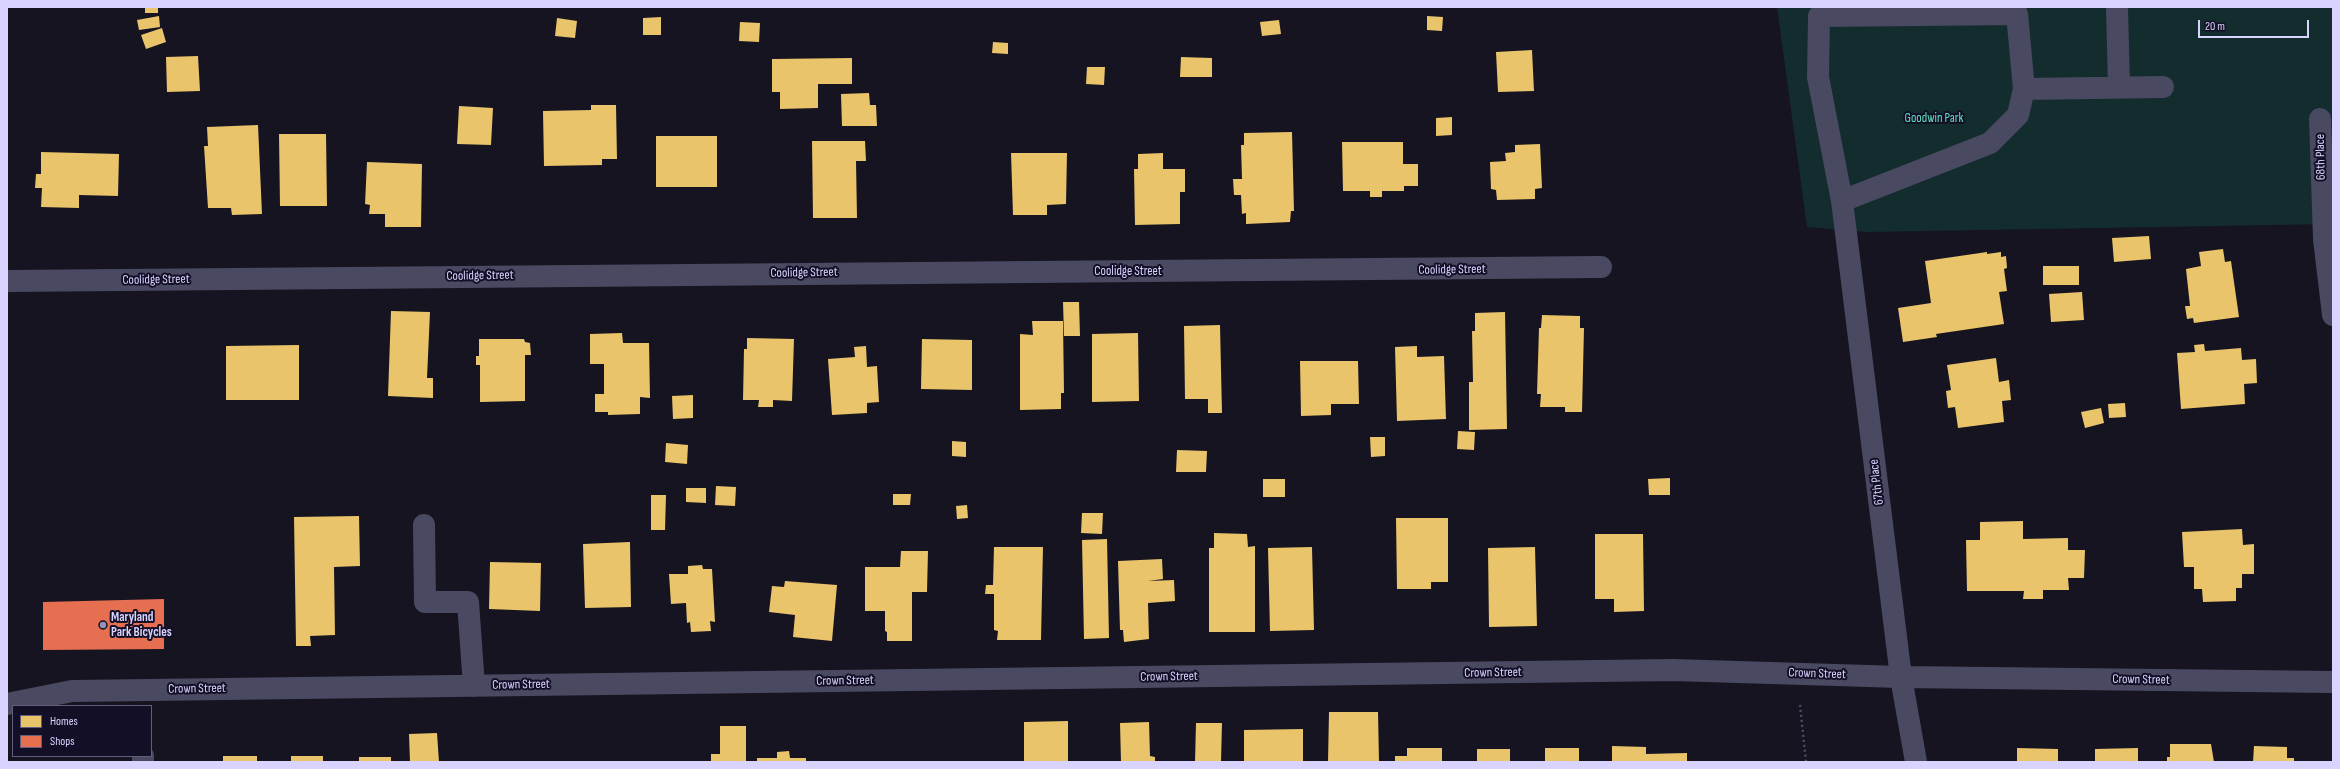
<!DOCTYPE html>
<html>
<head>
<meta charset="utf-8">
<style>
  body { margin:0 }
  #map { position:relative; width:2340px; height:769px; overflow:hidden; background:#161421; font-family:"Sofia Sans Condensed",sans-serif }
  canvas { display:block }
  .frame { position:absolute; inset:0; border:8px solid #d9d4ff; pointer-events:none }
  .legend { position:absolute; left:12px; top:705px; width:140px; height:52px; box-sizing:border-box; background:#130f26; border:1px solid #625e7d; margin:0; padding:5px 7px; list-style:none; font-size:12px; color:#d9d4ff }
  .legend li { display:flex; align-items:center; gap:8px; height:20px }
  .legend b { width:20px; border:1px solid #625e7d }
  .scale { position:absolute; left:2198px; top:20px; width:111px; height:18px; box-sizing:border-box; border:2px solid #d9d4ff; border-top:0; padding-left:5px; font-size:12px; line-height:14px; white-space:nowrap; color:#d9d4ff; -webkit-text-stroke:3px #130f26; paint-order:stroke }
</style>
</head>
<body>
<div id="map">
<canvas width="2340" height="769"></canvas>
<div class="frame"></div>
<ul class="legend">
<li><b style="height:11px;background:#e9c46a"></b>Homes</li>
<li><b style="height:11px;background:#e76f51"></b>Shops</li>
</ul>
<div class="scale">20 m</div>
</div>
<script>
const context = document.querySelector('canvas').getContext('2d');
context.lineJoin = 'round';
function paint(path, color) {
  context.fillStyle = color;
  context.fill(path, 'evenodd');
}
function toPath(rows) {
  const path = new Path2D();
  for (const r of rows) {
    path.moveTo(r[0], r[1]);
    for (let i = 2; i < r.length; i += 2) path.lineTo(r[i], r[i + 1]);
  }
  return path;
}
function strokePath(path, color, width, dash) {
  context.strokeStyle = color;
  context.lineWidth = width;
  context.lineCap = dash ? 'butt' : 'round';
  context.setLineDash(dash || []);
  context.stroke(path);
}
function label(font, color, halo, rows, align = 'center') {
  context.font = font + ' "Sofia Sans Condensed",sans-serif';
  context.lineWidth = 4;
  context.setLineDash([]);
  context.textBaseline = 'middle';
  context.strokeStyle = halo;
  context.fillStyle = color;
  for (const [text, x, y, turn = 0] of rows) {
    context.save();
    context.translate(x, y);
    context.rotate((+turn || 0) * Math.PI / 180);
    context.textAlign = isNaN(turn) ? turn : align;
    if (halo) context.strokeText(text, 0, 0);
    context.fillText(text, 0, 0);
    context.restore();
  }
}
paint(toPath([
  [1777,7,2333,7,2333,224,1866,232,1807,227]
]), '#132c2d');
paint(toPath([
  [145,7,158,7,158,13,145,13],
  [159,16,160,27,139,30,137,20],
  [1427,16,1443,17,1442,31,1427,30],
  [661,17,661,35,643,35,643,18],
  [557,18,577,21,575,38,555,36],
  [1279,20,1281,34,1262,36,1260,22],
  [740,22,760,23,759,42,739,41],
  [162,28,166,42,146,49,141,35],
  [993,42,1008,43,1008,54,992,53],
  [1532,50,1534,91,1498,92,1496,52],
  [198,56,200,91,167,92,166,57],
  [1181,57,1212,58,1212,77,1180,77],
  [852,58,852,84,818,84,818,108,780,109,780,92,772,92,772,59],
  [1087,67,1105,67,1104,85,1086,84],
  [869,93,870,105,876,105,877,126,842,126,841,94],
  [591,105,616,105,617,159,602,159,602,165,544,166,543,111,591,110],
  [459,106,493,108,491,145,457,144],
  [1452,117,1452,135,1436,136,1436,118],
  [258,125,262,214,232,215,231,208,208,208,204,146,208,146,207,127],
  [1292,132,1294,211,1291,211,1290,222,1246,224,1246,213,1242,214,1241,195,1234,195,1233,179,1242,179,1241,145,1244,145,1244,133],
  [279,134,326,134,327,206,280,206],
  [656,136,717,136,717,187,656,187],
  [812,141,865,141,866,161,856,161,857,218,813,218],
  [1342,142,1403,142,1403,164,1418,164,1418,186,1404,186,1404,191,1382,191,1382,197,1370,197,1370,191,1343,191],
  [1540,144,1542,188,1535,189,1535,199,1497,200,1496,190,1491,189,1490,162,1506,161,1505,153,1515,152,1515,145],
  [41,152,119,154,118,196,79,195,79,208,41,207,42,188,35,188,36,174,41,174],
  [1011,153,1067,153,1066,204,1047,205,1047,215,1013,215],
  [1163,153,1163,169,1185,169,1185,192,1180,192,1180,224,1135,225,1134,169,1138,169,1138,154],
  [367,162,422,164,421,227,385,227,385,214,369,214,370,205,365,204],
  [2149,236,2151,259,2114,262,2112,238],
  [2223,249,2225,262,2231,261,2239,317,2194,323,2193,318,2187,319,2185,306,2190,306,2186,269,2201,266,2199,252],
  [1987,252,1987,254,2001,252,2001,257,2006,256,2007,268,2004,269,2007,291,1999,292,2004,324,1936,334,1937,337,1903,342,1898,308,1931,303,1925,261],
  [2043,266,2079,266,2079,285,2043,285],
  [2082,292,2084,320,2051,322,2049,294],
  [1063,302,1079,302,1080,336,1064,336],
  [391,311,430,312,427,378,433,378,433,398,388,396],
  [1505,312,1507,429,1469,430,1469,382,1473,382,1472,331,1475,331,1475,313],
  [1542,315,1580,316,1580,328,1584,328,1582,412,1565,412,1565,407,1540,407,1541,394,1537,394,1539,328,1541,328],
  [1032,321,1063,321,1064,393,1061,393,1061,409,1020,410,1020,334,1033,335],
  [1220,325,1222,413,1208,413,1208,399,1185,399,1184,326],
  [622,333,623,343,649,343,650,398,640,397,640,414,608,415,608,412,595,412,595,394,604,394,604,364,590,364,590,334],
  [1138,333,1139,401,1092,402,1092,334],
  [747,338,794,339,792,401,773,400,773,407,758,407,759,400,743,400,744,349,747,349],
  [479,339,524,339,525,342,530,343,531,355,525,355,525,401,480,402,480,365,476,365,476,356,479,356],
  [922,339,972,340,972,390,921,389],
  [2204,344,2205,351,2241,348,2242,360,2256,359,2257,383,2244,384,2245,404,2181,409,2177,353,2195,352,2194,345],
  [299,345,299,400,226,400,226,346],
  [866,346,867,367,877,366,879,402,867,403,867,413,832,415,828,359,855,357,854,347],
  [1417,346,1417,357,1444,356,1446,419,1397,421,1395,347],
  [1996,358,1999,382,2009,380,2011,400,2002,401,2004,422,1958,428,1955,407,1948,408,1946,391,1951,390,1947,365],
  [1300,361,1358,361,1359,404,1331,404,1331,415,1301,416],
  [693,395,693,418,673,419,672,396],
  [2125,403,2126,417,2109,418,2108,404],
  [2101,408,2104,423,2085,428,2081,412],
  [1458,431,1475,432,1474,450,1457,449],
  [1370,437,1385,437,1385,456,1371,457],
  [952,441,966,442,966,457,952,456],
  [666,443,688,445,687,464,665,462],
  [1177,450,1207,451,1206,472,1176,472],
  [1670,478,1670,495,1649,495,1648,479],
  [1263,479,1285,479,1285,497,1263,497],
  [716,486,736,487,735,506,715,505],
  [686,488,706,488,706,503,686,502],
  [893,494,911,494,910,505,893,505],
  [651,495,666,495,665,530,651,530],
  [967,505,968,518,957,519,956,506],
  [1082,513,1103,513,1102,534,1081,533],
  [359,516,360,566,334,567,335,635,310,636,311,646,296,646,294,517],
  [1396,518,1448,518,1448,582,1431,582,1431,589,1397,589],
  [2023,521,2023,539,2068,538,2068,550,2085,550,2084,578,2068,578,2069,590,2043,590,2043,599,2023,599,2024,591,1967,591,1966,540,1980,540,1980,522],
  [2242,529,2243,545,2254,544,2254,574,2242,574,2242,588,2236,588,2236,601,2203,602,2202,589,2194,589,2194,567,2184,567,2182,532],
  [1214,533,1247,534,1248,547,1255,546,1255,632,1209,632,1209,548,1214,548],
  [1595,534,1643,534,1644,611,1614,612,1614,599,1595,599],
  [1107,539,1109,638,1084,639,1082,540],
  [630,542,631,607,585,608,583,544],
  [994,547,1043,547,1041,640,997,640,998,631,994,630,994,594,985,594,986,585,993,585],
  [1312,547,1314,630,1270,631,1268,548],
  [1535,547,1537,626,1489,627,1488,548],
  [901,551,928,551,927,592,912,592,912,641,887,641,887,632,885,631,885,611,865,611,865,567,900,567],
  [1162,559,1163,579,1148,581,1174,580,1175,601,1148,603,1149,639,1124,642,1123,630,1120,630,1118,561],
  [490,562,541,563,540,611,489,609],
  [702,565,703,569,712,569,715,622,710,621,711,631,691,632,690,622,687,623,686,603,671,604,669,574,688,574,688,566],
  [785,581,837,585,832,641,793,637,795,615,769,612,772,586,784,587],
  [1329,712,1378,712,1379,762,1328,762],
  [1068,721,1068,762,1024,762,1024,722],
  [1149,722,1150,756,1155,757,1155,762,1121,762,1120,723],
  [1196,723,1222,723,1221,762,1195,762],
  [720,726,746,726,746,762,711,762,711,754,720,754],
  [1303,729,1303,762,1244,762,1244,730],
  [437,733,439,762,410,762,409,734],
  [2170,744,2211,744,2214,762,2167,762,2167,757,2170,757],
  [1612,746,1646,747,1646,754,1687,753,1687,762,1612,762],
  [2254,746,2287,747,2287,758,2294,758,2294,762,2253,762],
  [1407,748,1442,748,1442,762,1395,762,1395,756,1407,756],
  [1545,748,1579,748,1579,762,1545,762],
  [2017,748,2058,749,2058,762,2017,762],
  [2138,748,2138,762,2095,762,2095,749],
  [1477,749,1510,749,1510,762,1477,762],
  [789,751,790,758,806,758,806,762,757,762,757,758,777,758,777,752],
  [223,756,257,756,257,762,223,762],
  [291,756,323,756,323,762,291,762],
  [359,757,391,757,391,762,359,762]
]), '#e9c46a');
paint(toPath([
  [164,599,164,649,43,650,43,602]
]), '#e76f51');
strokePath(toPath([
  [1800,705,1806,762]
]), '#44505f', 2.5, [2, 3]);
strokePath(toPath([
  [2117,7,2119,87],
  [2320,119,2324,239,2333,315],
  [1842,201,1990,143,2018,115,2024,89,2163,87],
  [7,281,1601,267],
  [424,525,425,602,468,602,474,686],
  [7,704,72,691,1673,670,1901,677,2333,682],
  [143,762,143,756],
  [1916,762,1901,677,1842,201,1818,77,1819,16,2017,14,2024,89]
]), '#4a4962', 22);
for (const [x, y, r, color] of [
  [103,625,4,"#9591b1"]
]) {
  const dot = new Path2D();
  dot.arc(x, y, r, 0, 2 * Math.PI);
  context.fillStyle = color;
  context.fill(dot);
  strokePath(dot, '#130f26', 1.5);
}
label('13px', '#5fe0c0', '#130f26', [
  ["Goodwin Park",1934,119]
]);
label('13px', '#d9d4ff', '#130f26', [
  ["68th Place",2321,157,-91],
  ["Coolidge Street",1452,270,-1],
  ["Coolidge Street",1128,272],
  ["Coolidge Street",804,273,-1],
  ["Coolidge Street",480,276,-1],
  ["Coolidge Street",156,280,-1],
  ["67th Place",1877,482,-97],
  ["Crown Street",1493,673,-1],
  ["Crown Street",1817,674,2],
  ["Crown Street",1169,677,-1],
  ["Crown Street",2141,680,1],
  ["Crown Street",845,681,-1],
  ["Crown Street",521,685,-1],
  ["Crown Street",197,689,-1]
]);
label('bold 13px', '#d9d4ff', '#130f26', [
  ["Maryland",111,618],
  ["Park Bicycles",111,633]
], 'left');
</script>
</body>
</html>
